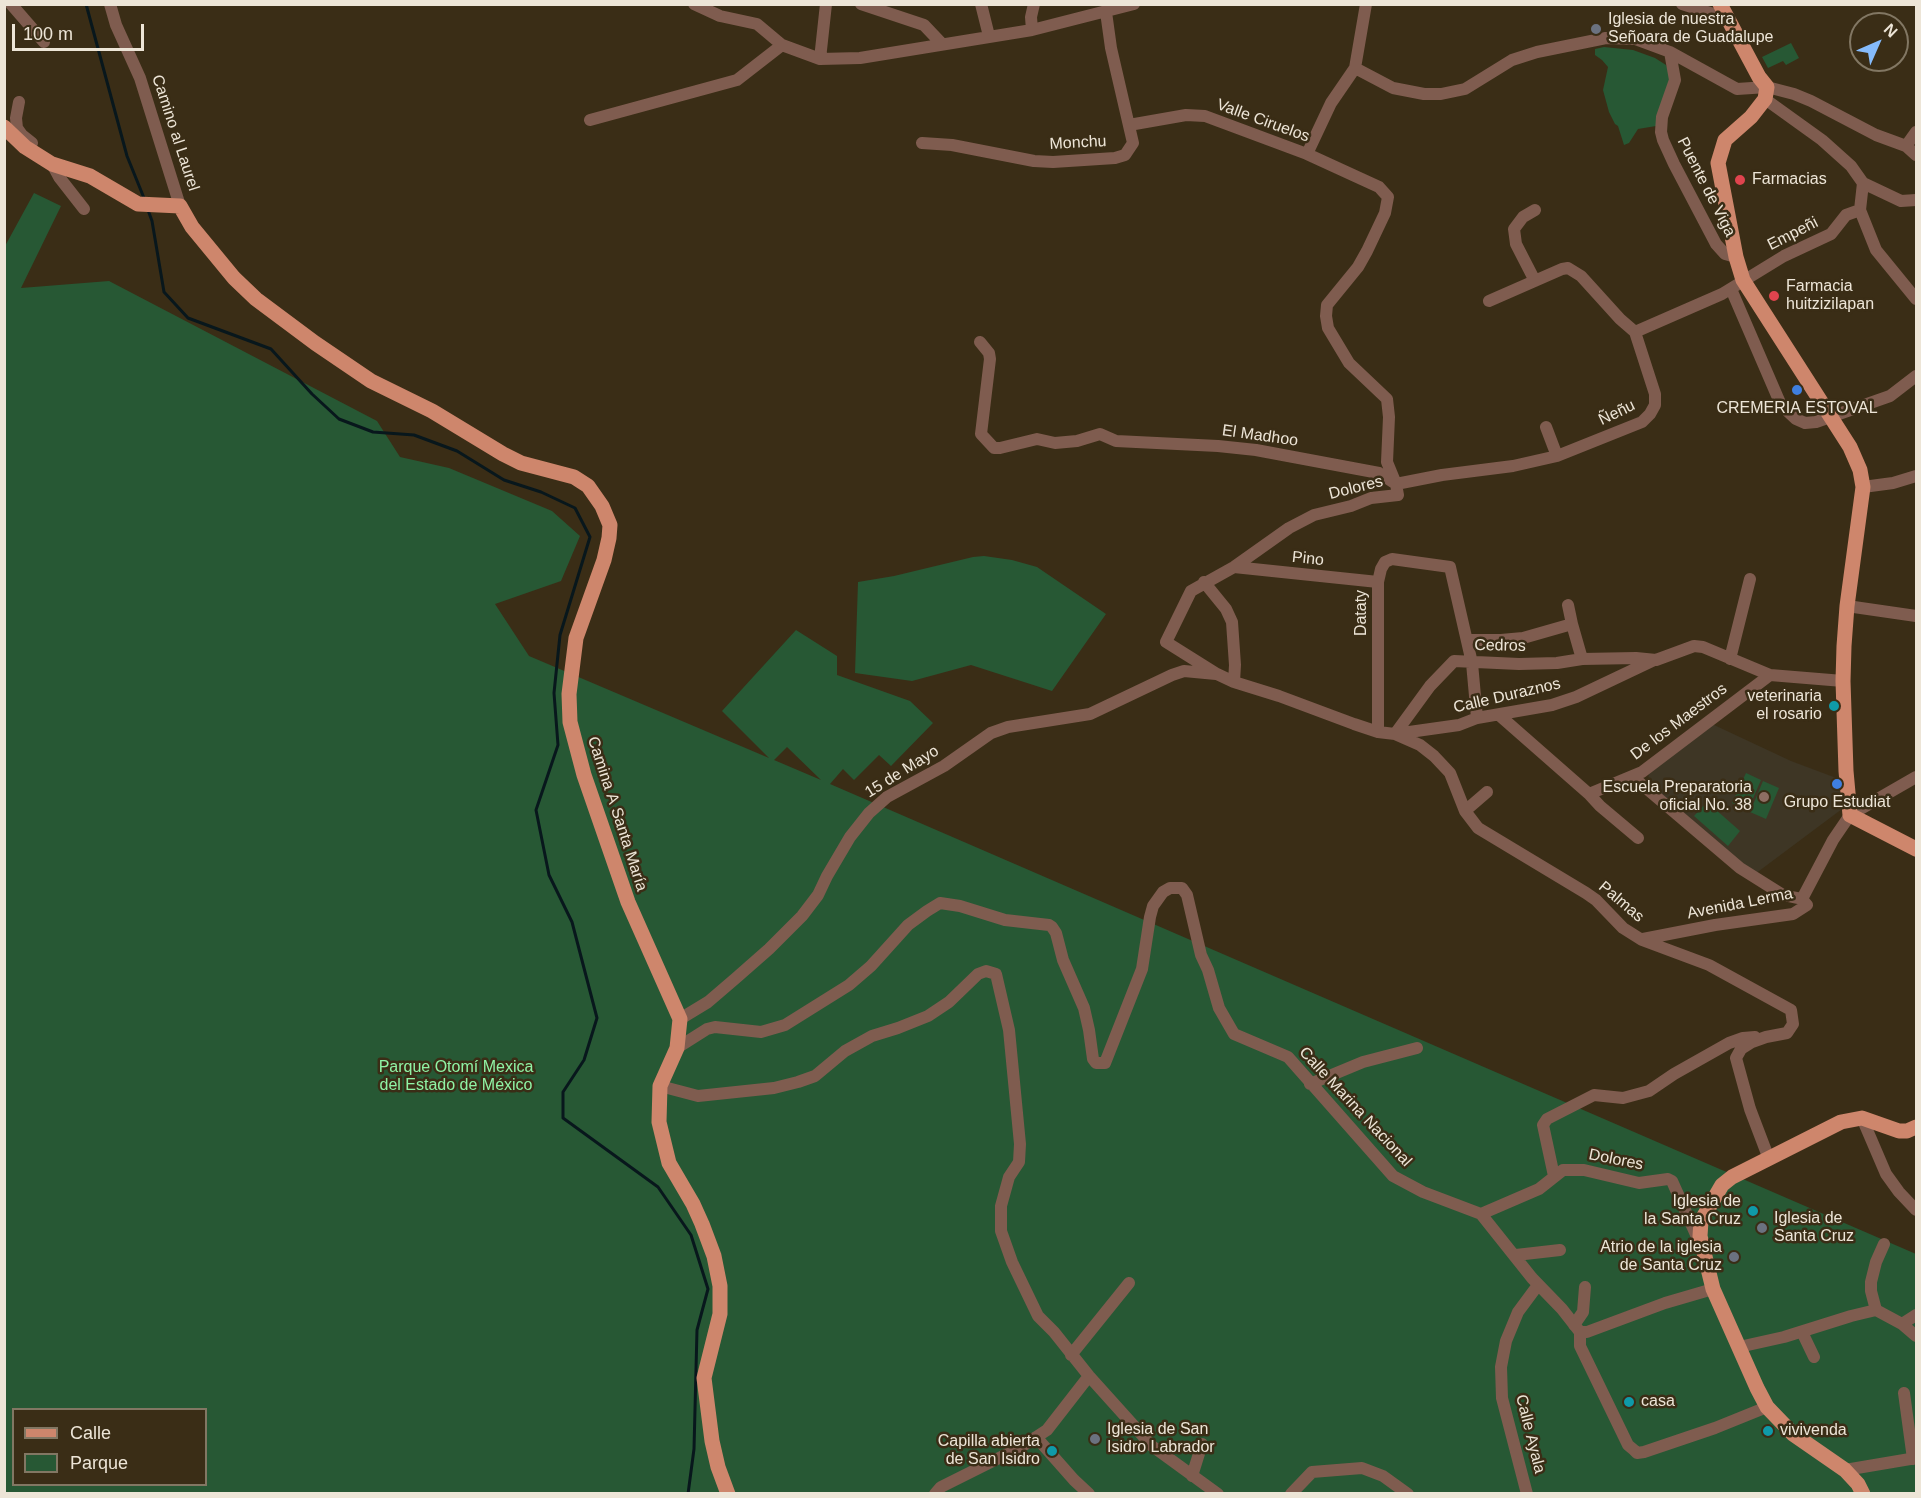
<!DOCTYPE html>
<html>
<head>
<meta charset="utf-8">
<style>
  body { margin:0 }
  #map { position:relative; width:1921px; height:1498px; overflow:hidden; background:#3a2d16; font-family:Helvetica,sans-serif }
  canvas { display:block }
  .frame { position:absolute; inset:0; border:6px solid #ede5d7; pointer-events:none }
  .legend { position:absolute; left:12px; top:1408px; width:195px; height:78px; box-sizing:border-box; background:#3a2d16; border:2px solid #827763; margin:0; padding:8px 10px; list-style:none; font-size:18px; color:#ede5d7 }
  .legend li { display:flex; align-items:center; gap:12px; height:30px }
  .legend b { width:30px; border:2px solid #827763 }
  .north { position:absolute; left:1849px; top:12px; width:60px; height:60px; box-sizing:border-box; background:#3a2d16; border:2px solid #827763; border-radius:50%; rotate:45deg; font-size:16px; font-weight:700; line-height:24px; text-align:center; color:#ede5d7 }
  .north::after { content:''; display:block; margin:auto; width:21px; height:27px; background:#85bbfb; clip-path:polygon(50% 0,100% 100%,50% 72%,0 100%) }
  .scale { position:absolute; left:12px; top:24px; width:132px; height:27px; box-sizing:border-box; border:3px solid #ede5d7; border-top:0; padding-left:8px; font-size:18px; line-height:21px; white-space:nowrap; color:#ede5d7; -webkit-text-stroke:4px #3a2d16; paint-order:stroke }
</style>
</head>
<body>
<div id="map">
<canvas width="1921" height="1498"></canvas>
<div class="frame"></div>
<ul class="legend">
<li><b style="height:8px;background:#ce866c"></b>Calle</li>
<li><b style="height:16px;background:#275834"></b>Parque</li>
</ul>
<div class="north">N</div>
<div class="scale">100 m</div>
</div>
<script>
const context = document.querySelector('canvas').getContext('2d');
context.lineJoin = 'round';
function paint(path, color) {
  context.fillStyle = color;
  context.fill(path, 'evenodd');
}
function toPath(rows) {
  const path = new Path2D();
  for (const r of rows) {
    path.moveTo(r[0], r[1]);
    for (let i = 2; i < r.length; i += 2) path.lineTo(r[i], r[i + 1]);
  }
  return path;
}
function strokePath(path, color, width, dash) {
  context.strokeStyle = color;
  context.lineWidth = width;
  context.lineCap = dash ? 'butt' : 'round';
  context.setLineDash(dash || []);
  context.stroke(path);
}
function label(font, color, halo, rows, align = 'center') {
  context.font = font + ' Helvetica,sans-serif';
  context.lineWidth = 5;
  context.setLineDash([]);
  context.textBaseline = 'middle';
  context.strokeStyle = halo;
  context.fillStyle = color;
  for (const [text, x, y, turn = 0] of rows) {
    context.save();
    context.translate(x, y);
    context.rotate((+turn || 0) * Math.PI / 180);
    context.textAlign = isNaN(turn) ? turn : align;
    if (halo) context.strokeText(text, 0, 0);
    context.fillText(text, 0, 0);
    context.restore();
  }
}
paint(toPath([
  [1712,724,1791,761,1839,779,1842,809,1755,874,1648,783,1649,772]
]), '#3e3625');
paint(toPath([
  [1791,43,1799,58,1786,65,1783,61,1768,68,1762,57],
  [1604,47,1633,50,1655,58,1666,65,1673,82,1656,126,1638,129,1629,143,1624,145,1618,126,1615,124,1609,112,1603,90,1608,67,1602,60,1595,55,1595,49],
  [34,193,61,206,21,288,109,281,377,421,400,457,449,468,552,511,580,536,561,581,495,604,529,656,769,758,722,711,796,630,837,656,837,675,910,701,933,723,891,766,879,755,854,780,843,769,830,784,1916,1254,1916,1493,5,1494,4,248],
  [787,747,821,780,774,760],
  [14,1410,206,1410,206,1484,14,1484],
  [984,556,1012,560,1037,567,1106,614,1052,691,971,665,912,681,855,673,858,582,894,576,973,557],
  [1746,773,1761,780,1748,810,1732,803],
  [1763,781,1779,788,1766,819,1750,812],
  [1707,802,1740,831,1728,846,1694,816]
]), '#275834');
strokePath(toPath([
  [86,4,127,156,144,198],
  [148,210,152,221,164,292,188,318,271,349,312,394,339,419,373,432,414,435,457,451,504,480,541,492,575,508,590,537,560,635,554,693,558,745,536,810,549,875,572,922,597,1018,584,1060,563,1092,563,1118,658,1187,691,1235,708,1289,697,1330,694,1449,688,1494]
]), '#08171c', 3);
strokePath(toPath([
  [11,4,44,42],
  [110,4,116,25,140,78,180,206],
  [694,4,720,16,757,24,782,45],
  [861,4,924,25,942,44],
  [981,4,989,36],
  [1682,4,1726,18],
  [1032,30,1031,17,1034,4],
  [1670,52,1675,80,1662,117,1661,132,1663,140,1674,164,1716,244,1725,254,1736,257],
  [820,59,826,4],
  [1355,68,1393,88,1424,94,1441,94,1465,89,1512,60,1537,52,1606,38,1635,39,1670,52,1737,89,1767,87,1794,94,1811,101,1876,135,1906,146,1916,155],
  [1765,99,1822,140,1851,166,1863,183,1901,201,1916,200],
  [19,102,16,118,17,128,22,135,32,143],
  [590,120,737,80,782,45,820,59,860,58,1032,30,1134,4],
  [1129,125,1186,115,1205,116,1307,154,1379,187,1388,197,1385,213,1367,251,1358,267,1327,305,1326,316,1328,328,1349,363,1387,399,1389,417,1387,462,1396,484,1398,495,1371,498,1351,506,1314,515,1289,528,1234,567,1191,591,1166,642,1217,674,1234,682,1279,696,1354,724,1378,732,1395,734,1420,745,1434,756,1450,773,1465,811,1478,828,1586,893,1596,900,1623,928,1642,940,1709,965,1791,1010,1793,1024,1787,1033,1766,1037,1752,1042,1741,1049,1736,1058,1750,1109,1769,1159],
  [922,143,952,145,1034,161,1053,162,1115,158,1125,155,1133,143,1111,48,1106,12],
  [1906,146,1916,132],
  [1307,154,1331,103,1355,68,1366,4],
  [52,164,59,177,84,209],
  [1860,210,1876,250,1916,299],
  [1535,281,1516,244,1514,229,1523,217,1535,210],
  [1731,289,1781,405,1796,419,1805,423,1816,422,1890,396,1916,376],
  [1489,301,1562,269,1568,268,1581,276,1620,319,1635,332],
  [1635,332,1722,294,1784,256,1831,234,1846,215,1860,210,1863,183],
  [980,342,989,353,990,359,981,434,994,448,1000,448,1037,439,1055,443,1077,441,1100,434,1116,441,1218,446,1256,450,1379,473,1396,484],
  [1546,427,1557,456],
  [1396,484,1442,475,1513,466,1557,456,1642,422,1650,414,1655,405,1655,394,1635,332],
  [1863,487,1893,483,1916,476],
  [1234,567,1378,582],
  [1204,582,1226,609,1232,622,1235,665,1234,682],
  [1568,605,1572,624,1582,659],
  [1847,606,1916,616],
  [1468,640,1501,640,1523,638,1572,624],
  [1730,659,1750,579],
  [1499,715,1589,794,1642,772,1770,675],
  [1378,732,1378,582,1381,569,1385,562,1392,559,1450,567,1472,663,1477,718],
  [1395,734,1430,686,1454,661,1519,664,1557,663,1582,659,1636,658,1656,660,1694,646,1703,647,1770,675,1843,681],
  [1395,734,1459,725,1477,718,1552,705,1576,697,1654,660],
  [1633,777,1740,868,1783,895,1802,899],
  [1589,794,1600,806,1638,838],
  [1465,811,1487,792],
  [1802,899,1833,840,1850,815,1916,777],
  [1643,939,1715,925,1793,914,1807,905,1802,899],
  [680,1019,708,1002,736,978,769,949,802,916,818,895,827,876,850,837,869,813,887,797,944,766,991,733,1008,727,1090,714,1172,675,1184,671,1216,674],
  [677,1048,707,1029,715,1027,761,1032,785,1025,849,985,871,966,908,925,927,911,940,903,960,906,1005,920,1049,925,1052,927,1056,933,1063,960,1084,1008,1089,1030,1093,1059,1096,1063,1105,1063,1142,969,1150,917,1153,906,1163,892,1170,888,1182,888,1187,895,1201,955,1208,970,1219,1008,1234,1034,1288,1057,1393,1176,1423,1192,1481,1214,1532,1278,1562,1309,1580,1332,1580,1346,1628,1445,1634,1450,1637,1453,1644,1452,1715,1428,1767,1407],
  [1310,1084,1363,1062,1417,1048],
  [660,1086,698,1096,774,1088,798,1082,815,1076,845,1051,872,1036,898,1028,928,1016,949,1002,978,974,986,971,996,974,1009,1030,1020,1144,1019,1162,1009,1177,1001,1206,1001,1231,1012,1262,1038,1316,1054,1332,1089,1376,1152,1446,1218,1494],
  [1862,1118,1886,1174,1899,1192,1916,1210],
  [1554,1176,1543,1125,1547,1119,1594,1095,1623,1098,1649,1091,1674,1074,1729,1043,1743,1038,1755,1037],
  [1481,1214,1539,1189,1563,1170,1584,1170,1639,1183,1668,1179,1672,1181,1698,1239],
  [1516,1255,1560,1250],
  [1876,1310,1871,1291,1871,1282,1876,1262,1884,1244],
  [1902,1324,1916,1315],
  [1574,1325,1583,1312,1585,1287],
  [1580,1332,1587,1332,1665,1303,1713,1289],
  [1802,1332,1814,1357],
  [1739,1347,1784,1337,1851,1316,1876,1310,1902,1324,1916,1336],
  [1071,1355,1129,1283],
  [1904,1393,1913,1459],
  [1036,1437,1074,1480,1089,1494],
  [1845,1470,1916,1458],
  [1192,1476,1202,1444],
  [935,1494,941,1487,1021,1447,1047,1430,1089,1376],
  [1291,1494,1312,1472,1362,1468,1383,1476,1408,1494],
  [1527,1494,1502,1398,1501,1367,1506,1341,1518,1312,1538,1285]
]), '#7f5c4f', 12);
strokePath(toPath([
  [1720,4,1759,77,1767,87,1765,99,1751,117,1725,140,1718,163,1736,257,1743,280,1850,447,1860,470,1863,487,1847,606,1844,646,1843,681,1846,771,1850,815,1916,849],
  [4,127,25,147,52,164,90,176,138,204,180,206,192,227,234,278,256,299,315,343,371,381,432,411,503,454,521,463,574,477,588,486,602,506,610,525,609,538,604,560,576,638,569,694,570,722,584,775,628,902,680,1019,677,1048,660,1086,659,1122,669,1163,693,1204,702,1224,714,1256,720,1286,720,1314,704,1378,712,1441,718,1467,728,1494],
  [1863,1494,1858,1484,1845,1470,1793,1434,1767,1407,1757,1388,1713,1289,1700,1236,1701,1221,1722,1185,1732,1177,1841,1122,1862,1118,1899,1131,1907,1131,1916,1127]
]), '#ce866c', 15);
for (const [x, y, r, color] of [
  [1596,29,6,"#6b7280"],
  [1740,180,6,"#e0444e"],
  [1774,296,6,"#e0444e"],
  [1797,390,6,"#3f7fe0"],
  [1834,706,6,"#0f9aa8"],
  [1837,784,6,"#3f7fe0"],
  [1764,797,6,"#8d6e63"],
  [1753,1211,6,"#0f9aa8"],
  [1762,1228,6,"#6b7280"],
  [1734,1257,6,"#6b7280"],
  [1629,1402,6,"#0f9aa8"],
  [1768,1431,6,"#0f9aa8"],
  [1095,1439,6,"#6b7280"],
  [1052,1451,6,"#0f9aa8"]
]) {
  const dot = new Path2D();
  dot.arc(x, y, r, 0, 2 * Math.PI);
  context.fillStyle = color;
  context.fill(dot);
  strokePath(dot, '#3a2d16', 2);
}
label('16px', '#ede5d7', '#3a2d16', [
  ["Iglesia de nuestra",1608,20],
  ["Señoara de Guadalupe",1608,38],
  ["Farmacias",1752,180],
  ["Farmacia",1786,287],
  ["huitzizilapan",1786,305],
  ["CREMERIA ESTOVAL",1797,409,"center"],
  ["veterinaria",1822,697,"right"],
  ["el rosario",1822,715,"right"],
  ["Escuela Preparatoria",1752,788,"right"],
  ["oficial No. 38",1752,806,"right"],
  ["Grupo Estudiat",1837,803,"center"],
  ["Iglesia de",1741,1202,"right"],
  ["la Santa Cruz",1741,1220,"right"],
  ["Iglesia de",1774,1219],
  ["Santa Cruz",1774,1237],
  ["Atrio de la iglesia",1722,1248,"right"],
  ["de Santa Cruz",1722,1266,"right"],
  ["casa",1641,1402],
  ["Iglesia de San",1107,1430],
  ["Isidro Labrador",1107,1448],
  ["vivivenda",1780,1431],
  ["Capilla abierta",1040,1442,"right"],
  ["de San Isidro",1040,1460,"right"]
], 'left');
label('16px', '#ede5d7', '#3a2d16', [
  ["Valle Ciruelos",1263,121,20],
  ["Camino al Laurel",175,133,72],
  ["Monchu",1078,143,-3],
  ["Puente de Viga",1706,187,63],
  ["Empeñi",1793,234,-27],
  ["Ñeñu",1617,413,-26],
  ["El Madhoo",1260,436,8],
  ["Dolores",1356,488,-14],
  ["Pino",1308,559,6],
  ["Dataty",1362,613,-90],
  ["Cedros",1500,646,1],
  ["Calle Duraznos",1507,696,-13],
  ["De los Maestros",1679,722,-37],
  ["15 de Mayo",902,772,-32],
  ["Camina A Santa María",617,814,72],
  ["Palmas",1621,902,40],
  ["Avenida Lerma",1740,904,-11],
  ["Calle Marina Nacional",1355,1107,47],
  ["Dolores",1616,1160,11],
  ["Calle Ayala",1530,1434,76]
]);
label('16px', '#8ff3a5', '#3a2d16', [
  ["Parque Otomí Mexica",456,1068],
  ["del Estado de México",456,1086]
]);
</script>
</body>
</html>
